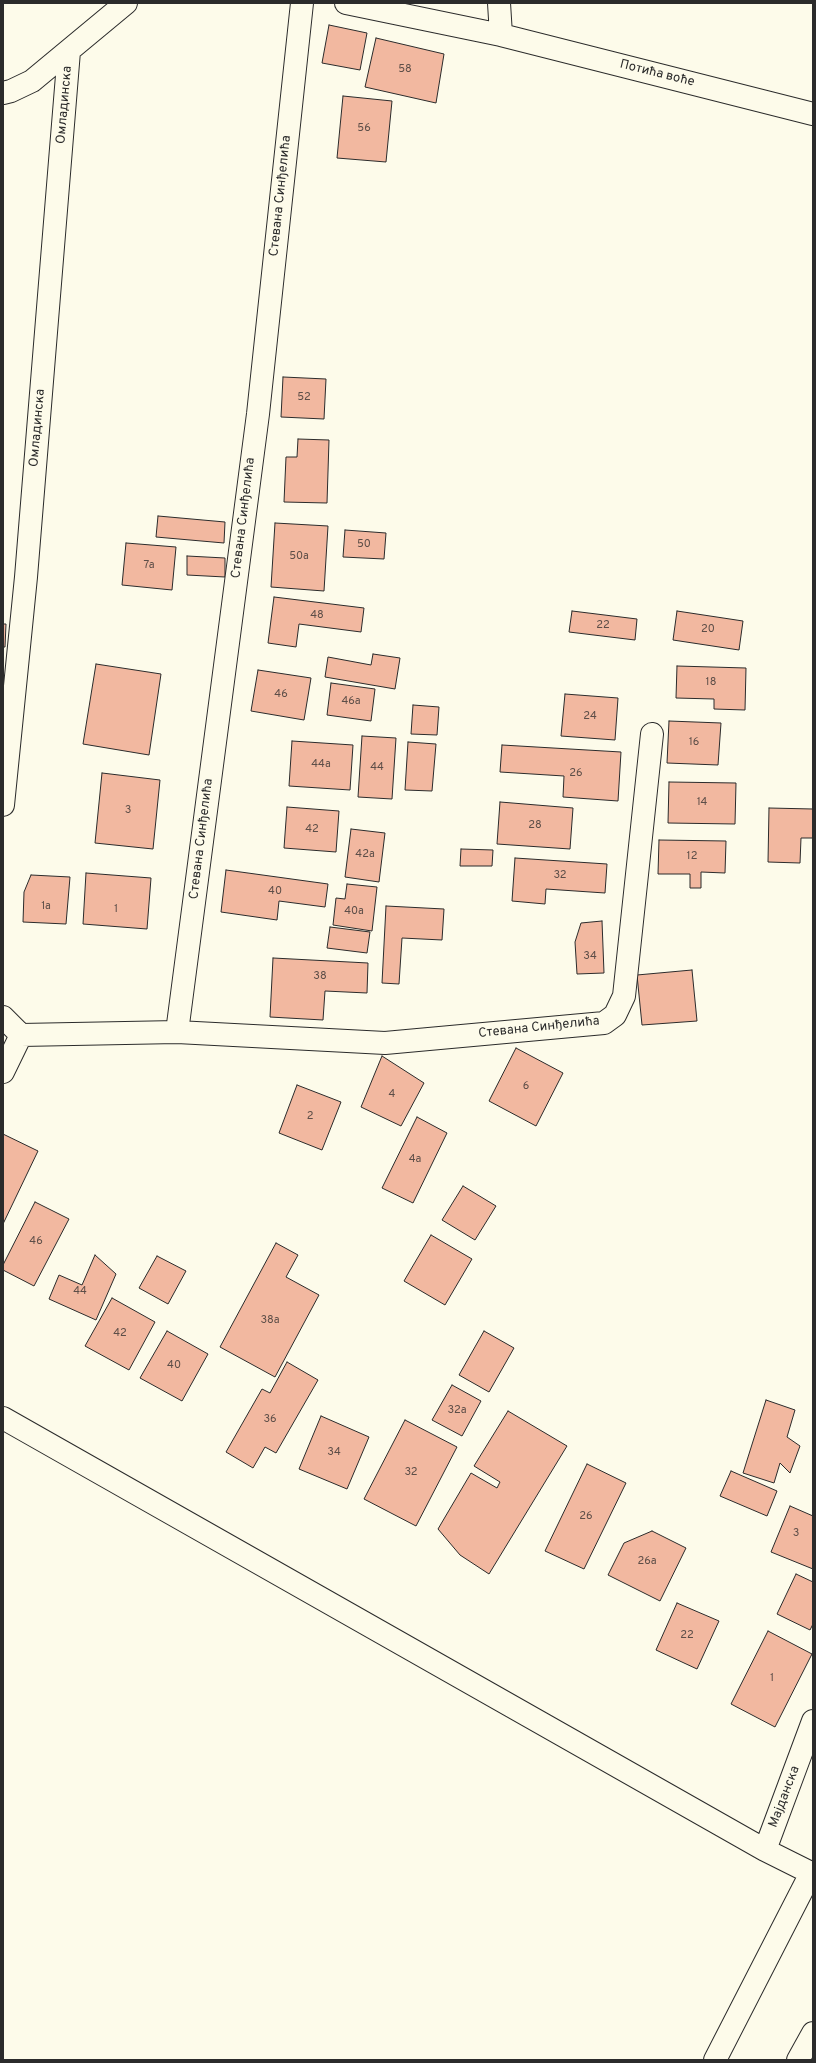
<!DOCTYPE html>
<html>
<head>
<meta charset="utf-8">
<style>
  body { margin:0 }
  #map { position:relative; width:816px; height:2063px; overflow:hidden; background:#fdfbea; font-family:Overpass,sans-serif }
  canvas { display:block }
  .frame { position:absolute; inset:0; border:4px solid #2b2b2b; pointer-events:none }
</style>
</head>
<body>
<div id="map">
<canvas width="816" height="2063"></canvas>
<div class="frame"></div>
</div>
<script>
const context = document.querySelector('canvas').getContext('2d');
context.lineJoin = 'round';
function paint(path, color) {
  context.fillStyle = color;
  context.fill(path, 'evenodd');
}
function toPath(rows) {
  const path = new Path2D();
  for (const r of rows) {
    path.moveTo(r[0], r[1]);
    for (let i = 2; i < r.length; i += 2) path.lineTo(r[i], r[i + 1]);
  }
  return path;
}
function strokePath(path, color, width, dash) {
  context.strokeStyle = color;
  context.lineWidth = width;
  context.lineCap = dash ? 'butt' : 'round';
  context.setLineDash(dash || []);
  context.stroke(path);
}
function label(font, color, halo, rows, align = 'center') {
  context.font = font + ' Overpass,sans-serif';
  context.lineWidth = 3;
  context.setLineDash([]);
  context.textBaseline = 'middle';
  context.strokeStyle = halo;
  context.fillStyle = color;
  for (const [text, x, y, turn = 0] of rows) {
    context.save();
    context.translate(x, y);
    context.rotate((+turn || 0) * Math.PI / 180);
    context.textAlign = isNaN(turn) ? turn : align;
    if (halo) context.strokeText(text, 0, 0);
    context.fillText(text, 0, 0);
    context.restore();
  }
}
const building = toPath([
  [329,25,367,33,360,70,322,63,329,25],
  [376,38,444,54,436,103,365,87,376,38],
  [343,96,392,101,386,162,337,158,343,96],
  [283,377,326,379,324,419,281,417,283,377],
  [298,439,329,440,327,503,284,502,286,457,297,457,298,439],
  [158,516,225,522,224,543,156,537,158,516],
  [275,523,328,526,324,591,271,587,275,523],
  [345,530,386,533,384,559,343,557,345,530],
  [126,543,176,547,172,590,122,585,126,543],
  [187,556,225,558,225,577,187,575,187,556],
  [274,597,364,608,361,632,299,624,296,647,268,643,274,597],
  [572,611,637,619,635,640,569,632,572,611],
  [677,611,743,621,739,650,673,640,677,611],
  [3,624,6,624,5,647,3,647,3,624],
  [373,654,400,658,395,689,325,677,328,657,371,665,373,654],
  [96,664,161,674,149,755,83,744,96,664],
  [677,666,746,668,745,710,714,709,714,699,676,698,677,666],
  [258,670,311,678,304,720,251,711,258,670],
  [331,683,375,689,371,721,327,715,331,683],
  [565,694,618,698,615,740,561,736,565,694],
  [413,705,439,707,437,735,411,734,413,705],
  [669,721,721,723,718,765,667,763,669,721],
  [362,736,396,738,392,799,358,797,362,736],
  [292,741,353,745,350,790,289,786,292,741],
  [408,742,436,744,432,791,405,790,408,742],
  [502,745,621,752,618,801,563,797,564,776,500,772,502,745],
  [102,773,160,780,153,849,95,843,102,773],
  [669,782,736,783,735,824,668,823,669,782],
  [500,802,573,808,570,849,497,844,500,802],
  [287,807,339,811,336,852,284,848,287,807],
  [769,808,813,809,813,838,801,838,800,863,768,862,769,808],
  [351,829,385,833,379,882,345,877,351,829],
  [659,840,726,841,725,873,701,872,701,888,690,888,690,874,658,874,659,840],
  [461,849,493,850,492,866,460,866,461,849],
  [515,858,607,864,605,893,546,889,545,904,512,901,515,858],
  [226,870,328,884,325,907,279,901,277,920,221,912,226,870],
  [86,873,151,878,147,929,83,924,86,873],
  [31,875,70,877,66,924,23,922,24,892,31,875],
  [347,884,377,887,372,931,333,925,336,898,345,899,347,884],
  [386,906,444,909,442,940,402,938,399,984,382,983,386,906],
  [602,921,604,973,577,974,575,942,581,923,602,921],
  [330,927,370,932,367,953,327,948,330,927],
  [273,958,368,963,367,993,325,991,323,1020,270,1017,273,958],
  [692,970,697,1021,642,1025,637,975,692,970],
  [516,1048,563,1073,536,1126,489,1101,516,1048],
  [382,1056,424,1083,401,1126,361,1107,382,1056],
  [297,1085,341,1102,322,1150,279,1133,297,1085],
  [417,1117,447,1133,413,1203,382,1188,417,1117],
  [3,1134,38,1151,3,1224,3,1134],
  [463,1186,496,1206,475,1240,442,1220,463,1186],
  [35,1202,69,1219,34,1286,3,1270,3,1265,35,1202],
  [431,1235,472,1259,445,1305,404,1281,431,1235],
  [276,1243,298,1255,286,1277,319,1295,275,1377,220,1347,276,1243],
  [95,1255,116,1274,96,1320,49,1299,59,1275,82,1285,95,1255],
  [157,1256,186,1271,168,1304,139,1288,157,1256],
  [112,1298,155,1322,129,1370,85,1346,112,1298],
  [167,1331,208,1354,182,1401,140,1378,167,1331],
  [484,1331,514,1348,489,1392,459,1375,484,1331],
  [287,1362,318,1380,276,1453,265,1447,253,1468,226,1452,262,1389,270,1393,287,1362],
  [452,1385,481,1401,462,1436,432,1420,452,1385],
  [766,1400,795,1410,787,1437,800,1446,790,1473,780,1463,774,1483,743,1473,766,1400],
  [508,1411,567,1446,489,1574,460,1555,438,1529,471,1473,497,1488,500,1482,474,1466,508,1411],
  [321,1416,369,1437,347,1489,299,1469,321,1416],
  [405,1420,457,1447,416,1526,364,1499,405,1420],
  [587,1464,626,1483,584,1569,545,1551,587,1464],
  [731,1471,777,1491,767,1516,720,1496,731,1471],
  [790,1506,813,1516,813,1569,771,1552,790,1506],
  [652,1531,686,1548,660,1601,608,1575,624,1543,652,1531],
  [796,1574,813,1582,813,1624,810,1630,777,1614,796,1574],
  [677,1603,719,1621,697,1669,656,1650,677,1603],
  [768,1631,812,1654,775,1727,731,1704,768,1631]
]);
paint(building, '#f2b8a0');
strokePath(building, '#2b2b2b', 1);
const minor = toPath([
  [346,3,501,35,499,3],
  [501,35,813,114],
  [3,93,11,91,32,81,126,3],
  [3,805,26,577,69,51],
  [3,1017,21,1035],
  [177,1032,258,414,302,3],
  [21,1035,177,1032,385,1043,604,1023,615,1015,624,996,652,734],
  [3,1072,21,1035],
  [3,1418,765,1850,813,1874],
  [765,1850,813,1721],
  [715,2060,811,1873],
  [798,2060,813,2033]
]);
strokePath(minor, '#2b2b2b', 24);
strokePath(minor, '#fdfbea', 22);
label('11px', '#5d4e48', null, [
  ["58",405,70],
  ["56",364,129],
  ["52",304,398],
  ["50",364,545],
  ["50a",299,557],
  ["7a",149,566],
  ["48",317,616],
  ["22",603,626],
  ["20",708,630],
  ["18",711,683],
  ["46",281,695],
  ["46a",351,702],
  ["24",590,717],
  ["16",694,743],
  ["44a",321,765],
  ["44",377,768],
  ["26",576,774],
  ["14",702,803],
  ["3",128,811],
  ["28",535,826],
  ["42",312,830],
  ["42a",365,855],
  ["12",692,857],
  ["32",560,876],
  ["40",275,892],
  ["1a",46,907],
  ["1",116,910],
  ["40a",354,912],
  ["34",590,957],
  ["38",320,977],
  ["6",526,1087],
  ["4",392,1095],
  ["2",310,1117],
  ["4a",415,1160],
  ["46",36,1242],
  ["44",80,1292],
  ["38a",270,1321],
  ["42",120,1334],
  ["40",174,1366],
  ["32a",457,1411],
  ["36",270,1420],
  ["34",334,1453],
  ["32",411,1473],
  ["26",586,1517],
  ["3",796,1534],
  ["26a",647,1562],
  ["22",687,1636],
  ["1",772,1679]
]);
label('13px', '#2b2b2b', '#fdfbea', [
  ["Потића воће",657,74,14],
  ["Омладинска",65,105,-85],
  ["Стевана Синђелића",281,196,-84],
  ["Омладинска",38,428,-85],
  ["Стевана Синђелића",244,518,-83],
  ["Стевана Синђелића",202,839,-83],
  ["Стевана Синђелића",539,1028,-6],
  ["Мајданска",785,1797,-69]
]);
</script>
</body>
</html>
